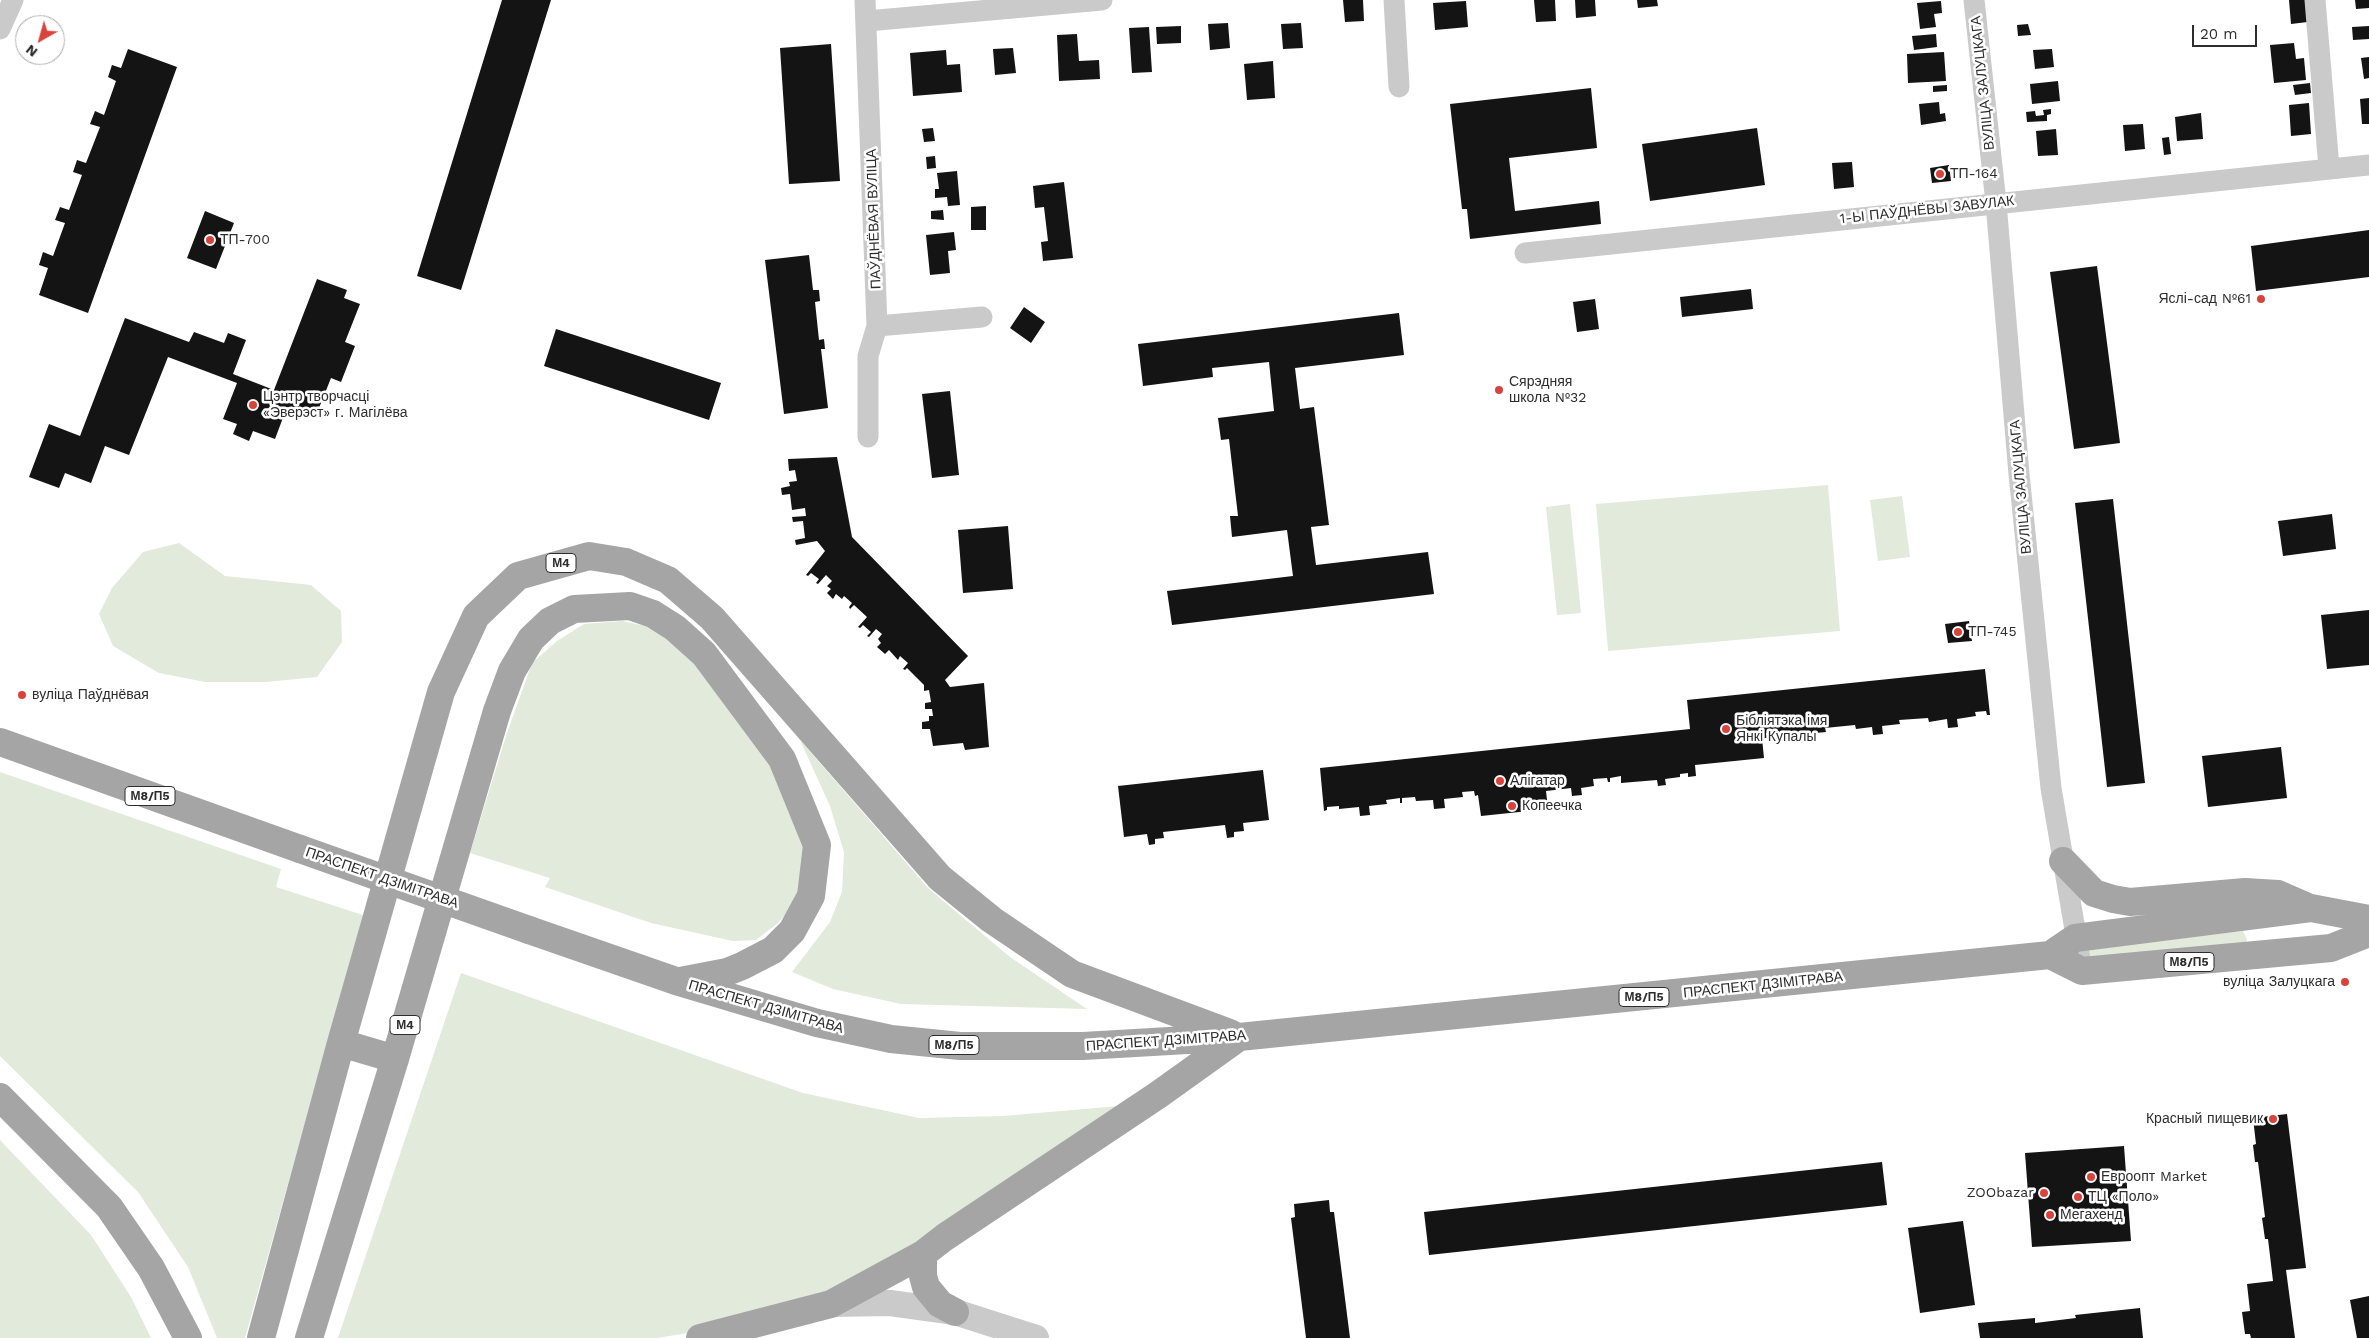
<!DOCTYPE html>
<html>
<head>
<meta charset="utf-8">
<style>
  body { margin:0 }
  #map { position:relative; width:2369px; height:1338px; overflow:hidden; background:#fff; font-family:"Work Sans",sans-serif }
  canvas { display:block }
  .north { position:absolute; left:15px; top:15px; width:50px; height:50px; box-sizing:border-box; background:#fff; border:1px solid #ababab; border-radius:50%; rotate:218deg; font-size:14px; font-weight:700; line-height:20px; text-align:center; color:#2d2d2d }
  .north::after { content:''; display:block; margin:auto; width:18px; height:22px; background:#d8443b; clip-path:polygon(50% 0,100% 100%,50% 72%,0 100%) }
  .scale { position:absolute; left:2192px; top:25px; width:65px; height:22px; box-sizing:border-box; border:2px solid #2d2d2d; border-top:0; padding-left:6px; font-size:15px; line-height:18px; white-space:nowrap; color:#2d2d2d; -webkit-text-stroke:4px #fff; paint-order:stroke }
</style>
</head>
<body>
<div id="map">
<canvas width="2369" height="1338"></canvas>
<div class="north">N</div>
<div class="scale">20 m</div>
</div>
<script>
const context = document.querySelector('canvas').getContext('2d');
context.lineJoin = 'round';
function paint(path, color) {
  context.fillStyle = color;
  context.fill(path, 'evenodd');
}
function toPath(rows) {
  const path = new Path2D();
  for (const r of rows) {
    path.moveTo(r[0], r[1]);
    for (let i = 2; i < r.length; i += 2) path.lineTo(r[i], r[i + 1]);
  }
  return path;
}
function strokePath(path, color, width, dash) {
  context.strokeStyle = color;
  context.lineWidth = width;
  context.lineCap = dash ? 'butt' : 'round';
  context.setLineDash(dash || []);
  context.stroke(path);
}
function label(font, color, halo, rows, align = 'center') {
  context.font = font + ' "Work Sans",sans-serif';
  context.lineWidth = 5;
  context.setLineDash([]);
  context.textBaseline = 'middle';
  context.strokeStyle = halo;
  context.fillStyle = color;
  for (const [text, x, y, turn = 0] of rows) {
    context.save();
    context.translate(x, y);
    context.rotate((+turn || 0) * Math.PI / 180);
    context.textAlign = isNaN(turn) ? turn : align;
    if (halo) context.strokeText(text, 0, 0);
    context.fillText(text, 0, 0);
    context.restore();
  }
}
paint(toPath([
  [1828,485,1840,631,1608,651,1596,504],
  [1902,496,1910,557,1878,561,1870,500],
  [1570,504,1581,613,1557,615,1546,507],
  [179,543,225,576,311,585,341,611,342,642,317,677,266,682,205,682,159,673,113,646,99,614,112,588,143,552],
  [622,621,655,628,702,666,796,803,809,847,796,902,778,923,756,940,733,941,651,923,545,887,550,878,470,853,507,733,532,663,557,641,584,624],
  [800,740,928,888,1010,957,1087,1009,901,1004,833,989,792,972,830,922,842,892,844,852,830,806],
  [0,772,281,869,276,887,363,915,245,1338,217,1338,188,1267,138,1192,0,1056],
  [2243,931,2247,939,2245,947,2091,962,2086,951,2093,946],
  [461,973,803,1093,919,1118,1003,1116,1119,1106,911,1248,822,1296,737,1325,657,1338,338,1338],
  [0,1140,91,1235,131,1297,151,1338,0,1338]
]), '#e1eadb');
paint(toPath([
  [502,0,551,0,461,290,417,276],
  [1343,0,1363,0,1364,21,1345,22],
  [1534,0,1555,0,1556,21,1536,22],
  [1575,0,1595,0,1596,16,1576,18],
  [1637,0,1657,0,1658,6,1638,8],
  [2289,0,2314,0,2316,21,2291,24],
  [2355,0,2369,0,2369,8,2356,9],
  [1466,1,1468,27,1435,30,1433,3],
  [1941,1,1942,13,1934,14,1936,27,1920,29,1917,3],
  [1228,23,1230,48,1210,50,1208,24],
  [1301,23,1303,48,1283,49,1281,24],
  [2028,24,2031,35,2018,36,2017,25],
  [1181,26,1181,43,1157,44,1156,27],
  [2369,26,2369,39,2353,40,2352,27],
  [1149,27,1152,72,1132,73,1129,28],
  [1077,34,1079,61,1099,60,1100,79,1059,81,1057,35],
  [1936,34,1937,47,1914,50,1912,36],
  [2294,43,2296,59,2304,58,2306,80,2274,83,2270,45],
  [831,44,840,181,789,184,780,48],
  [1013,48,1016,73,995,75,993,49],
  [128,49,177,67,88,313,39,295,48,268,39,265,43,252,53,256,65,223,55,220,60,207,69,210,82,175,73,172,77,160,86,163,100,127,90,124,95,111,104,115,116,81,108,77,112,65,121,68],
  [2052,49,2054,67,2035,69,2033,50],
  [946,50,947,65,960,64,962,92,913,96,910,53],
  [1944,52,1946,81,1908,83,1907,54],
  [2369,57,2369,78,2364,79,2361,58],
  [1273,61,1275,98,1247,100,1244,64],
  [2058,81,2060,101,2032,104,2030,84],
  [2310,83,2311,93,2295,95,2293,85],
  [1947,85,1947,91,1933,92,1933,86],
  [1591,88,1597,148,1509,158,1515,211,1599,201,1601,224,1470,239,1467,209,1462,209,1450,104],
  [2369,98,2369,124,2362,124,2360,99],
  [1939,102,1940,114,1945,113,1946,121,1921,125,1919,104],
  [2309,103,2311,134,2291,136,2289,105],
  [2051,109,2051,114,2047,115,2047,121,2027,122,2026,112,2035,111,2036,116,2044,115,2043,110],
  [2201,113,2203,139,2177,141,2175,117],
  [2143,124,2145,149,2125,151,2123,125],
  [933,128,935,141,924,142,922,129],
  [1757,128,1765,185,1650,201,1642,144],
  [2056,129,2058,155,2038,156,2036,131],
  [2169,137,2171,154,2164,155,2162,138],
  [935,156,936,168,927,169,926,157],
  [1852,162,1854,187,1834,189,1832,163],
  [1949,165,1951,181,1932,183,1930,168],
  [957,171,960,205,948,206,947,197,935,198,935,189,939,189,937,173],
  [1064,182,1073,258,1043,261,1041,242,1048,241,1044,207,1035,208,1033,186],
  [986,206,986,230,971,230,971,207],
  [943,210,944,220,931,219,931,211],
  [205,211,234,223,216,269,187,258],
  [2369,230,2369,277,2256,291,2251,246],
  [954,232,956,250,948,251,950,273,930,275,926,235],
  [809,255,813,290,819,290,820,301,815,302,819,340,824,339,825,349,821,349,828,408,784,414,765,260],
  [2097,266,2120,443,2074,449,2050,272],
  [317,279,347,290,344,298,360,304,345,342,355,346,341,382,331,378,315,418,287,407,275,439,253,431,249,441,233,434,237,424,223,419,237,383,168,357,129,455,105,446,91,483,65,473,59,488,29,477,49,424,80,436,125,318,189,342,194,332,224,343,228,333,246,340,233,374,274,390],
  [1751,289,1753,309,1682,317,1680,297],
  [1595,299,1599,329,1577,332,1573,302],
  [1024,307,1045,322,1031,343,1010,328],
  [1399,313,1404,355,1295,368,1300,409,1314,407,1329,525,1311,527,1316,565,1428,552,1434,594,1172,625,1167,591,1293,576,1287,530,1232,537,1230,516,1238,516,1229,439,1221,440,1218,418,1274,411,1269,362,1212,368,1213,377,1143,386,1138,344],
  [556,329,721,383,709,420,544,366],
  [950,391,959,475,932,478,922,394],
  [837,457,852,537,968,656,945,680,950,687,984,683,989,747,965,750,963,743,933,746,930,729,922,729,922,722,929,721,929,716,933,716,932,709,925,709,925,703,931,702,929,690,924,691,924,685,907,668,905,670,903,669,908,663,900,656,898,660,889,650,885,654,877,647,881,643,878,639,882,634,876,629,869,637,867,636,871,632,863,625,860,628,858,627,867,617,854,605,850,609,849,607,852,603,844,596,842,599,836,594,833,599,827,593,831,589,827,586,832,581,826,575,818,584,816,583,819,579,811,573,808,576,806,575,825,551,817,541,796,545,795,540,805,538,803,521,793,522,792,517,806,516,805,508,792,510,790,494,782,495,781,488,790,486,789,482,797,481,795,470,789,471,788,459],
  [2113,499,2145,783,2107,787,2075,503],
  [2332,514,2336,549,2283,556,2278,521],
  [1008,526,1013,589,963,593,958,530],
  [2369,610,2369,665,2327,669,2321,615],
  [1969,621,1972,641,1948,643,1945,624],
  [1985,669,1990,715,1987,715,1986,711,1975,712,1976,716,1957,719,1958,727,1948,728,1947,719,1929,722,1928,718,1899,720,1900,724,1882,726,1883,734,1873,735,1872,727,1856,729,1855,725,1825,728,1826,732,1805,734,1806,742,1796,743,1795,735,1777,737,1777,732,1766,733,1767,738,1762,738,1764,758,1695,765,1696,776,1688,777,1688,773,1680,774,1680,777,1665,779,1666,785,1658,786,1657,780,1621,783,1621,776,1610,778,1610,782,1608,782,1607,778,1593,779,1594,786,1581,788,1582,795,1572,796,1571,788,1546,791,1548,809,1481,816,1478,795,1475,796,1474,791,1462,792,1463,797,1444,799,1445,808,1434,809,1433,800,1416,801,1415,797,1402,798,1402,803,1400,803,1400,798,1386,800,1387,804,1369,806,1370,815,1360,816,1359,807,1339,809,1339,806,1327,807,1327,810,1324,811,1320,768,1690,729,1687,700],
  [2281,747,2287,798,2208,807,2202,756],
  [1263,770,1269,820,1243,823,1244,831,1234,832,1234,837,1227,838,1225,825,1163,832,1164,838,1155,839,1155,844,1149,845,1147,834,1124,837,1118,786],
  [2287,1114,2306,1268,2286,1270,2295,1338,2251,1338,2250,1334,2245,1334,2242,1312,2250,1311,2247,1284,2273,1281,2268,1239,2265,1239,2262,1218,2265,1217,2258,1162,2255,1162,2253,1145,2256,1144,2253,1118],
  [2124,1146,2131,1241,2032,1247,2025,1153],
  [1882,1162,1887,1205,1429,1255,1424,1212],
  [1329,1200,1330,1212,1334,1212,1350,1338,1306,1338,1291,1218,1295,1217,1294,1204],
  [1963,1221,1975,1305,1920,1313,1908,1228],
  [2369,1296,2369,1338,2357,1338,2350,1300],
  [2140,1308,2143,1338,1980,1338,1978,1323,2035,1318,2035,1323,2076,1318,2075,1315]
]), '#141414');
strokePath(toPath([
  [865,0,877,326,868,356,868,437],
  [1394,0,1399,87],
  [1974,0,1996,203,2019,474,2051,788,2082,971],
  [2315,0,2329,168],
  [867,21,1102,0],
  [0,29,13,0],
  [1525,253,2369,165],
  [877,326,982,317]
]), '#cacaca', 21);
strokePath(toPath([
  [831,1304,890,1303,955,1312,1036,1338]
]), '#cacaca', 26);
strokePath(toPath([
  [0,742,300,849],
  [2063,861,2094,893,2113,899,2130,902,2245,892,2278,894,2308,907],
  [529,930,676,981,817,1023,891,1039,960,1046,1083,1046,1239,1037,2050,955,2082,971,2331,948,2369,933],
  [2050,955,2075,938,2311,908,2369,919],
  [341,1043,395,1059],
  [0,1097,109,1207,151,1268,188,1338],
  [923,1254,923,1276,926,1287,940,1304,955,1312],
  [261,1338,341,1043,441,692,476,616,518,576,589,556,626,562,668,580,712,618,940,878,992,920,1072,974,1230,1033],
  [309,1338,395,1059,497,711,512,671,531,639,550,621,574,609,630,606,653,614,675,628,704,654,782,759,817,845,811,896,792,931,773,950,742,966,727,972,680,981],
  [700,1338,831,1304,923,1254,945,1237,1158,1095,1239,1037]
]), '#a5a5a5', 28);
strokePath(toPath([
  [300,849,529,930]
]), '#a5a5a5', 28);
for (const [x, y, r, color] of [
  [1940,174,5,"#d8443b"],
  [210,240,5,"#d8443b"],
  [2261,299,5,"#d8443b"],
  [1499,390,5,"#d8443b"],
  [253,405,5,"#d8443b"],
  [1958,632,5,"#d8443b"],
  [22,695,5,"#d8443b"],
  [1726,729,5,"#d8443b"],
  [1500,781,5,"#d8443b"],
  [1512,806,5,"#d8443b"],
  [2345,982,5,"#d8443b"],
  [2273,1119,5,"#d8443b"],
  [2091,1177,5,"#d8443b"],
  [2044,1193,5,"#d8443b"],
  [2078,1197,5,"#d8443b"],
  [2050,1215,5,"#d8443b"]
]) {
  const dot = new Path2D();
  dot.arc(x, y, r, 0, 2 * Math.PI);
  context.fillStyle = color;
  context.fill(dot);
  strokePath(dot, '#fff', 2);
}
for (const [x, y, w] of [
  [561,563,30],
  [150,796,50],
  [2189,962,50],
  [1644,997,50],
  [405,1025,30],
  [954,1045,50]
]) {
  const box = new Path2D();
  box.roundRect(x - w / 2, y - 9.5, w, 19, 4);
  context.fillStyle = '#fff';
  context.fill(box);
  strokePath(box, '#2d2d2d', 1);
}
label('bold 12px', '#2d2d2d', null, [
  ["М4",561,563],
  ["М8/П5",150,796],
  ["М8/П5",2189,962],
  ["М8/П5",1644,997],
  ["М4",405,1025],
  ["М8/П5",954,1045]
]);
label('14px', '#2d2d2d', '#fff', [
  ["ВУЛІЦА ЗАЛУЦКАГА",1983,83,-96],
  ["1-Ы ПАЎДНЁВЫ ЗАВУЛАК",1927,210,-6],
  ["ПАЎДНЁВАЯ ВУЛІЦА",874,219,-92],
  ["ВУЛІЦА ЗАЛУЦКАГА",2021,487,-95],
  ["ПРАСПЕКТ ДЗІМІТРАВА",382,878,19],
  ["ПРАСПЕКТ ДЗІМІТРАВА",1763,985,-6],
  ["ПРАСПЕКТ ДЗІМІТРАВА",766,1007,16],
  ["ПРАСПЕКТ ДЗІМІТРАВА",1166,1041,-4]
]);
label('14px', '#2d2d2d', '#fff', [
  ["ТП-164",1950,174],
  ["ТП-700",220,240],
  ["Яслі-сад №61",2251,299,"right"],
  ["Сярэдняя",1509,382],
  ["школа №32",1509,398],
  ["Цэнтр творчасці",263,397],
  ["«Эверэст» г. Магілёва",263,413],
  ["ТП-745",1968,632],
  ["вуліца Паўднёвая",32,695],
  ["Бібліятэка імя",1736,721],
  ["Янкі Купалы",1736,737],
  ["Алігатар",1510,781],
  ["Копеечка",1522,806],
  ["вуліца Залуцкага",2335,982,"right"],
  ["Красный пищевик",2263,1119,"right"],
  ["Евроопт Market",2101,1177],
  ["ZOObazar",2034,1193,"right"],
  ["ТЦ «Поло»",2088,1197],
  ["Мегахенд",2060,1215]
], 'left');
</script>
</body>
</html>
